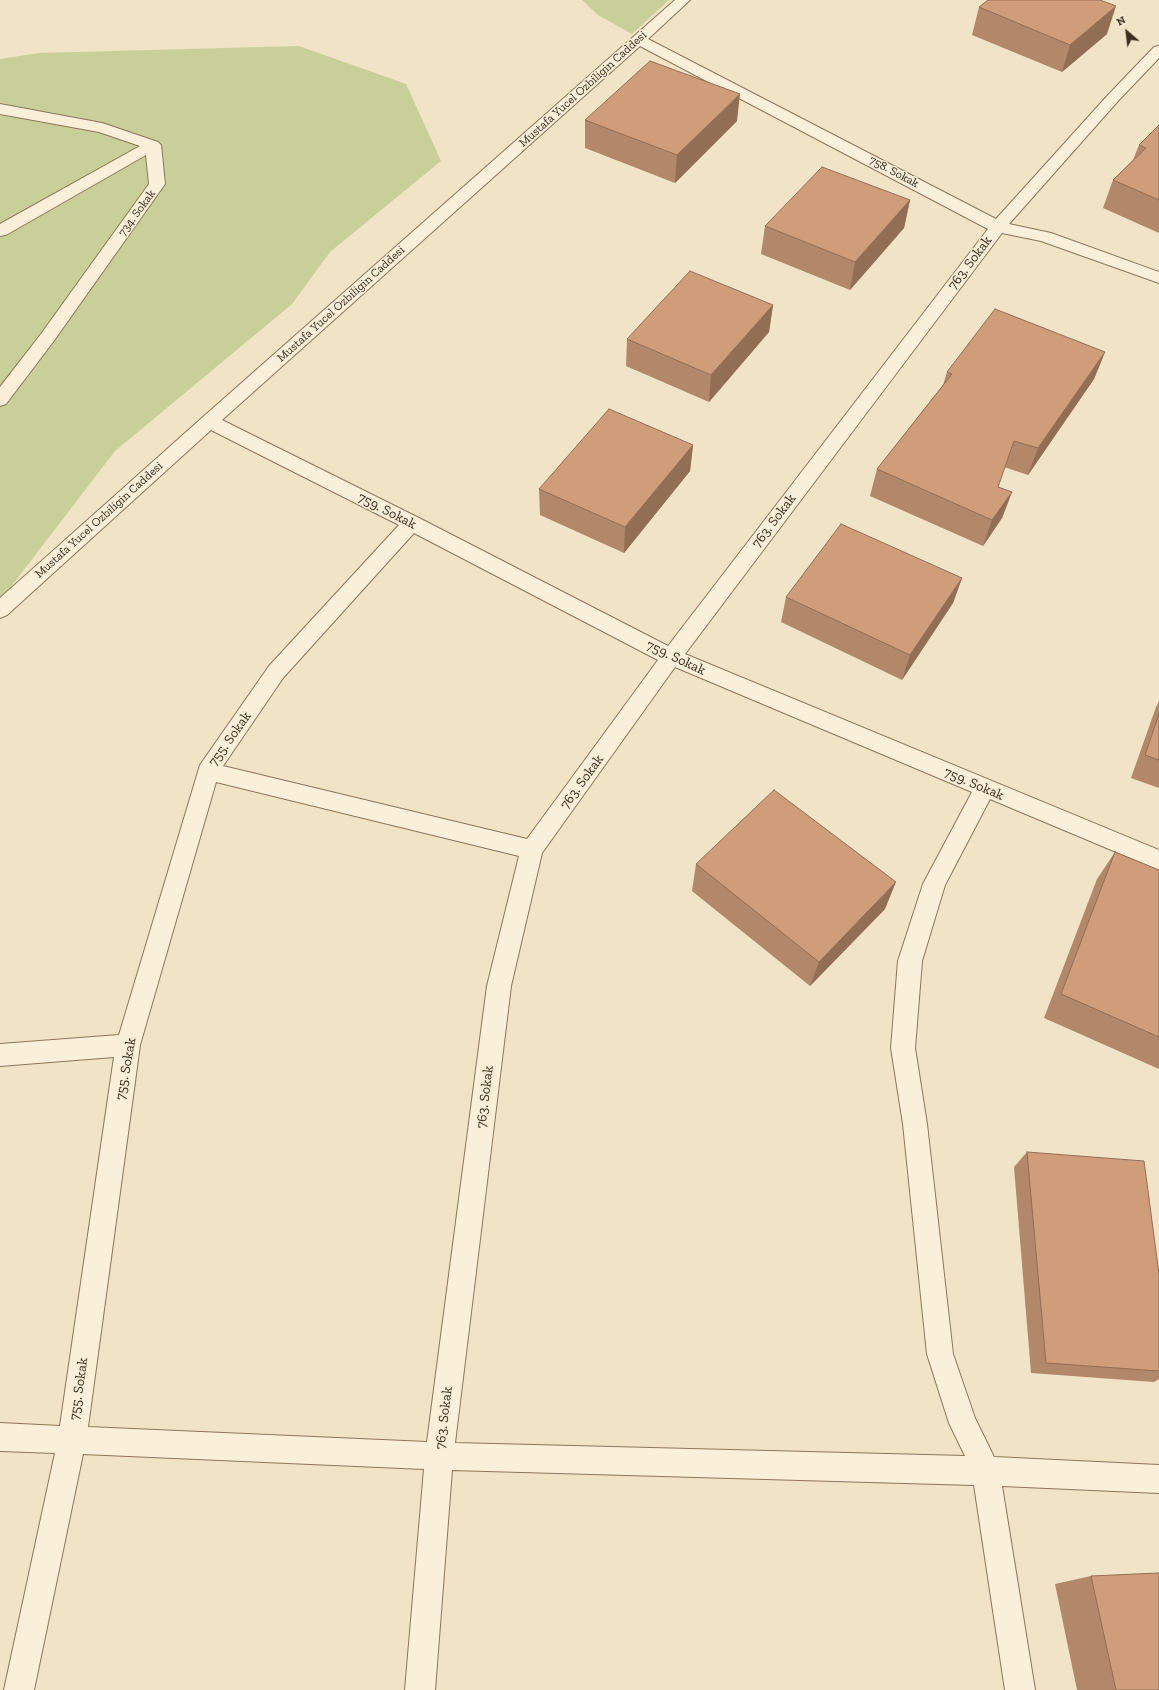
<!DOCTYPE html>
<html>
<head>
<meta charset="utf-8">
<style>
  body { margin:0 }
  #map { position:relative; width:1159px; height:1690px; overflow:hidden; background:#f0e3c6; font-family:"Zilla Slab",serif }
  canvas { display:block }
  .north { position:absolute; left:1107px; top:12px; width:40px; height:40px; -webkit-text-stroke:3px #f7edd6; paint-order:stroke; rotate:332deg; font-size:11px; font-weight:700; line-height:16px; text-align:center; color:#3c2d1f }
  .north::after { content:''; display:block; margin:auto; width:14px; height:18px; background:#3c2d1f; clip-path:polygon(50% 0,100% 100%,50% 72%,0 100%) }
</style>
</head>
<body>
<div id="map">
<canvas width="1159" height="1690"></canvas>
<div class="north">N</div>
</div>
<script>
const context = document.querySelector('canvas').getContext('2d');
context.lineJoin = 'round';
function paint(path, color) {
  context.fillStyle = color;
  context.fill(path, 'evenodd');
}
function toPath(rows) {
  const path = new Path2D();
  for (const r of rows) {
    path.moveTo(r[0], r[1]);
    for (let i = 2; i < r.length; i += 2) path.lineTo(r[i], r[i + 1]);
  }
  return path;
}
function strokePath(path, color, width, dash) {
  context.strokeStyle = color;
  context.lineWidth = width;
  context.lineCap = dash ? 'butt' : 'round';
  context.setLineDash(dash || []);
  context.stroke(path);
}
function label(font, color, halo, rows, align = 'center') {
  context.font = font + ' "Zilla Slab",serif';
  context.lineWidth = 3;
  context.setLineDash([]);
  context.textBaseline = 'middle';
  context.strokeStyle = halo;
  context.fillStyle = color;
  for (const [text, x, y, turn = 0] of rows) {
    context.save();
    context.translate(x, y);
    context.rotate((+turn || 0) * Math.PI / 180);
    context.textAlign = isNaN(turn) ? turn : align;
    if (halo) context.strokeText(text, 0, 0);
    context.fillText(text, 0, 0);
    context.restore();
  }
}
paint(toPath([
  [582,0,669,0,632,34,598,15],
  [299,46,406,84,441,161,330,252,292,304,115,451,0,601,0,59,39,53]
]), '#c9cf99');
const minor = toPath([
  [675,0,690,0,648,39,996,219,1108,95,1154,47,1159,46,1159,58,1118,101,1009,224,1051,233,1159,272,1159,283,1041,241,1002,233,685,654,1159,850,1159,870,990,799,945,885,922,961,915,1048,927,1124,953,1354,975,1418,994,1457,1159,1465,1159,1493,1002,1486,1035,1690,1005,1690,974,1485,452,1470,435,1690,405,1690,424,1469,83,1454,34,1690,4,1690,55,1453,0,1451,0,1423,60,1426,114,1057,0,1066,0,1044,119,1035,200,765,269,666,399,525,211,430,7,615,0,618,0,598,203,417,675,0],
  [640,46,988,229,668,646,419,518,222,420,640,46],
  [414,533,658,660,527,839,223,766,283,678,414,533],
  [675,667,972,792,923,884,898,961,891,1048,903,1124,927,1354,949,1423,965,1456,455,1443,511,986,542,853,675,667],
  [216,782,519,856,487,986,427,1442,88,1427,140,1045,216,782],
  [0,104,102,123,158,142,161,145,165,184,53,342,6,404,0,406,0,387,41,334,149,184,146,155,6,235,0,236,0,224,140,146,99,132,0,114,0,104]
]);
strokePath(minor, '#8d755b', 2);
paint(minor, '#faf0da');
paint(toPath([
  [979,7,1107,34,1062,72,972,35],
  [585,120,737,121,675,183,585,148],
  [1159,125,1159,233,1103,208,1113,180,1133,160,1139,145],
  [910,200,904,228,850,290,761,254,765,226],
  [773,305,769,332,709,402,626,366,627,339],
  [1105,352,1094,379,1028,475,1004,467,998,487,1012,492,1002,518,983,546,870,496,877,469,943,385,947,372],
  [693,445,690,471,624,553,540,515,539,489],
  [962,578,953,603,902,680,781,622,786,597],
  [1159,701,1159,788,1131,778,1156,707],
  [1115,852,1159,870,1159,1069,1044,1018,1097,879],
  [696,864,885,909,810,986,692,891],
  [1027,1152,1159,1274,1159,1379,1154,1382,1031,1373,1014,1167],
  [1091,1576,1159,1690,1077,1690,1055,1584]
]), '#b38769');
paint(toPath([
  [1116,6,1107,34,1062,72,1070,45],
  [740,94,737,121,675,183,677,155],
  [910,200,904,228,850,290,855,262],
  [773,305,769,332,709,402,711,375],
  [1105,352,1094,379,1028,475,1038,448],
  [693,445,690,471,624,553,625,527],
  [1012,492,1002,518,983,546,992,520],
  [962,578,953,603,902,680,910,655],
  [896,882,885,909,810,986,819,962]
]), '#926e55');
const building = toPath([
  [988,0,1100,0,1116,6,1070,45,979,7,988,0],
  [650,61,740,94,677,155,585,120,650,61],
  [1159,125,1159,200,1113,180,1146,148,1139,145,1159,125],
  [822,167,910,200,855,262,765,226,822,167],
  [690,271,773,305,711,375,627,339,690,271],
  [995,309,1105,352,1038,448,1014,441,998,487,1012,492,992,520,877,469,952,374,947,372,995,309],
  [609,409,693,445,625,527,539,489,609,409],
  [841,524,962,578,910,655,786,597,841,524],
  [1159,714,1159,760,1145,755,1159,714],
  [774,790,896,882,819,962,696,864,774,790],
  [1115,852,1159,870,1159,1037,1061,994,1115,852],
  [1027,1152,1144,1161,1159,1274,1159,1371,1046,1363,1027,1152],
  [1159,1573,1159,1690,1116,1690,1091,1576,1159,1573]
]);
paint(building, '#d09d7a');
strokePath(building, '#926e55', 1);
label('12px', '#3c2d1f', '#f7edd6', [
  ["Mustafa Yucel Ozbiligin Caddesi",583,89,-42],
  ["758. Sokak",894,172,28],
  ["734. Sokak",137,213,-54],
  ["Mustafa Yucel Ozbiligin Caddesi",341,304,-42],
  ["Mustafa Yucel Ozbiligin Caddesi",99,520,-42]
]);
label('14px', '#3c2d1f', '#f7edd6', [
  ["763. Sokak",970,263,-53],
  ["759. Sokak",387,511,27],
  ["763. Sokak",774,521,-53],
  ["759. Sokak",676,658,25],
  ["755. Sokak",230,739,-55],
  ["763. Sokak",582,782,-54],
  ["759. Sokak",974,784,23],
  ["755. Sokak",126,1069,-80],
  ["763. Sokak",485,1097,-83],
  ["755. Sokak",79,1389,-82],
  ["763. Sokak",444,1418,-83]
]);
</script>
</body>
</html>
